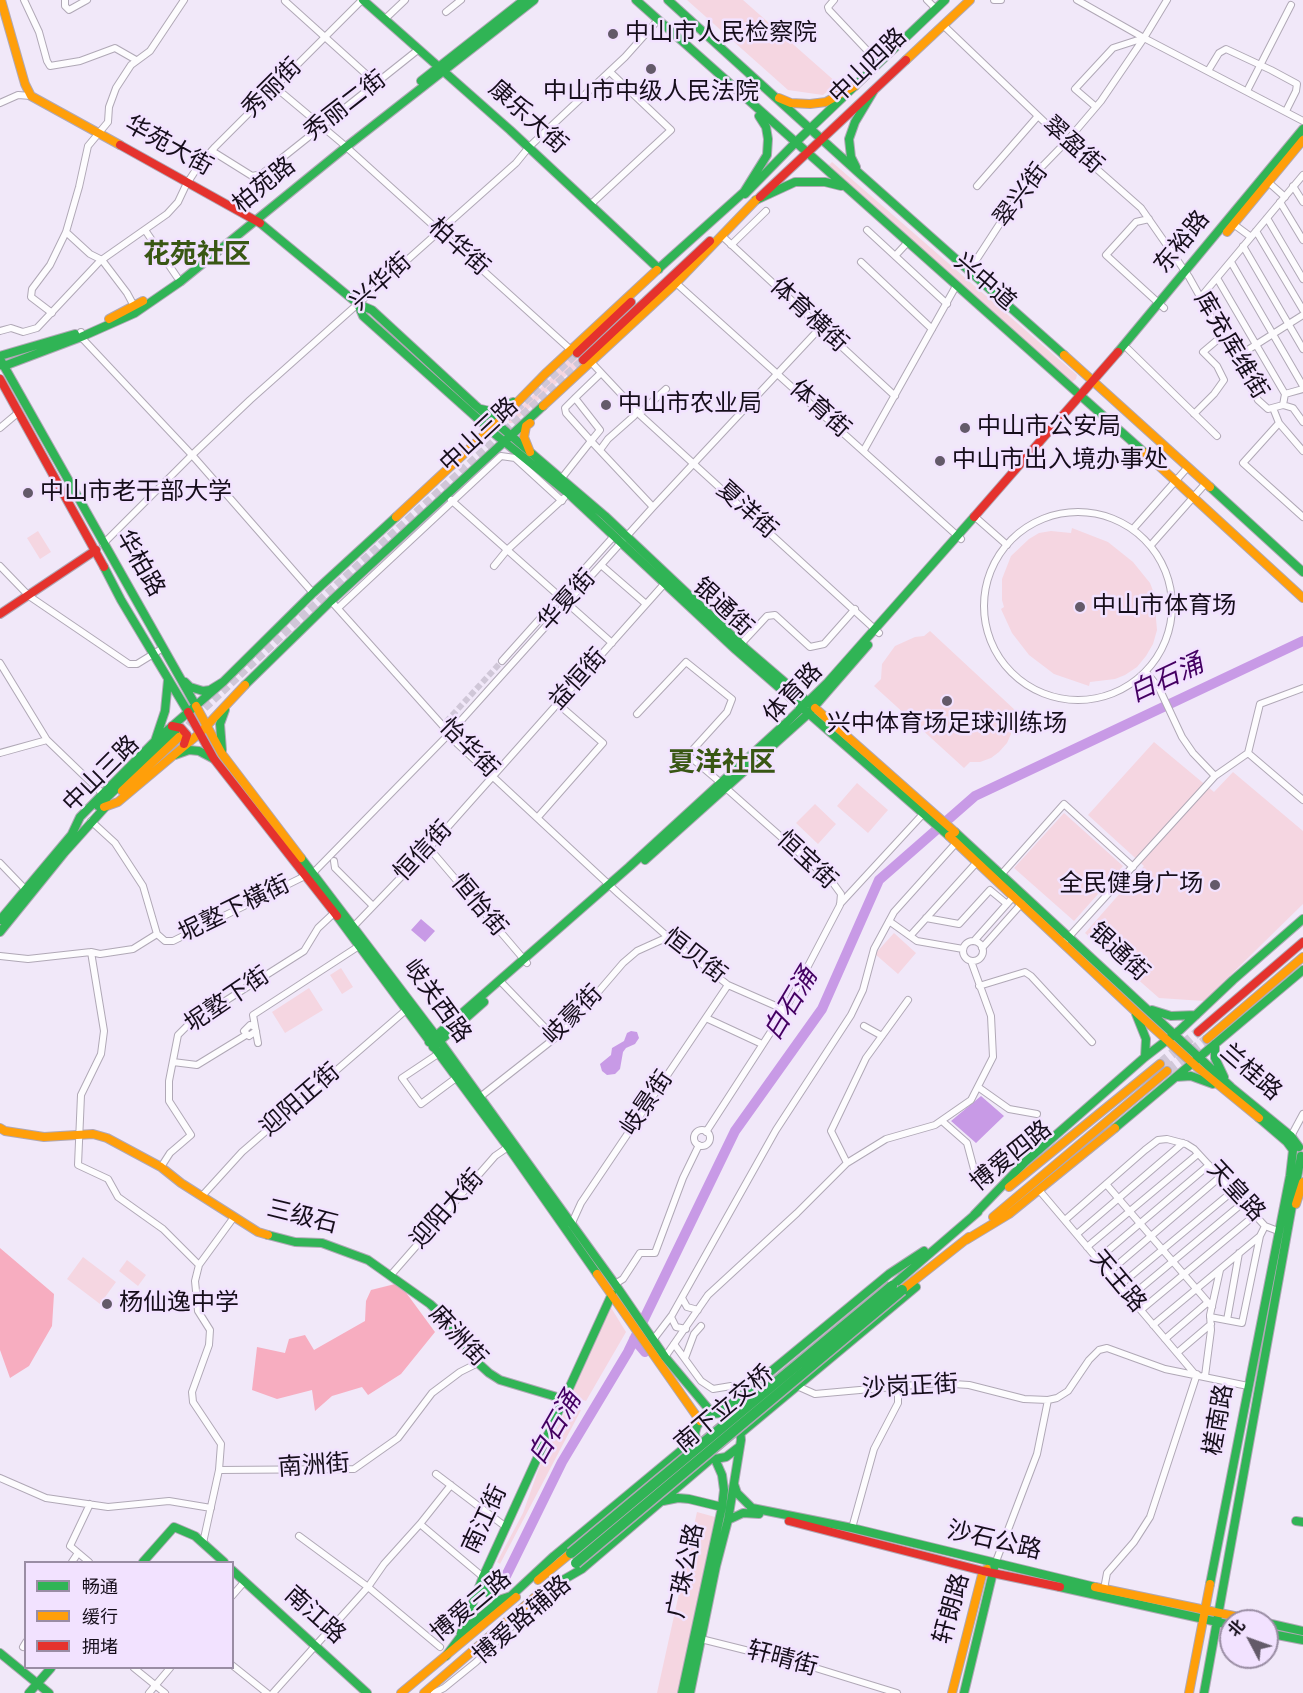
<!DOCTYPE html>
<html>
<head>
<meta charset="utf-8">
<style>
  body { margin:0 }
  #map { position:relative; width:1303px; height:1693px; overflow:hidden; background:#f1e8f9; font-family:Jost,"Noto Sans SC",sans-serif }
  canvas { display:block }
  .legend { position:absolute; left:24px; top:1561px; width:210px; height:108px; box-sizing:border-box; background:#f2e2ff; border:2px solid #9a8da4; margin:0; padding:8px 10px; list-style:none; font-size:18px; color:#160e1b }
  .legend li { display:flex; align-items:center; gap:12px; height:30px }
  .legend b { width:30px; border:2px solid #9a8da4 }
  .north { position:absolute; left:1219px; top:1609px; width:60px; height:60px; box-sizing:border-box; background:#f2e2ff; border:2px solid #9a8da4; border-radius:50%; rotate:311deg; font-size:16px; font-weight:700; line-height:24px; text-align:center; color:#160e1b }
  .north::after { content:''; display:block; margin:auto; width:21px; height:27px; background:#635a69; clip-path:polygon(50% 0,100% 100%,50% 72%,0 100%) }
</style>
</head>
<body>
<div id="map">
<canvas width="1303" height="1693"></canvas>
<ul class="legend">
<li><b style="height:8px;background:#30b455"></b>畅通</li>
<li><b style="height:8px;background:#ff9f0a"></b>缓行</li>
<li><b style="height:8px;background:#e5322d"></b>拥堵</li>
</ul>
<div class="north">北</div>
</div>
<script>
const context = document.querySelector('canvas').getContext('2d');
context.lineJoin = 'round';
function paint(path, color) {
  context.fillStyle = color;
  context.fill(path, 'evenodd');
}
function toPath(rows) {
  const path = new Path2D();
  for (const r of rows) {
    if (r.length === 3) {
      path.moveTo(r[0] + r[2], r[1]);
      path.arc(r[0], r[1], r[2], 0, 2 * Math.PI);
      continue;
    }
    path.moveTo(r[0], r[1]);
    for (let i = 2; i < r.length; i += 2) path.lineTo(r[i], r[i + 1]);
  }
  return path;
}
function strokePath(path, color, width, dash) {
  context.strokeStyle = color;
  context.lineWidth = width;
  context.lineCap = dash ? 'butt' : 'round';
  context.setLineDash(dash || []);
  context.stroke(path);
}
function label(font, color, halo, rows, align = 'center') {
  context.font = font + ' Jost,"Noto Sans SC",sans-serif';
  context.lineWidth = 5;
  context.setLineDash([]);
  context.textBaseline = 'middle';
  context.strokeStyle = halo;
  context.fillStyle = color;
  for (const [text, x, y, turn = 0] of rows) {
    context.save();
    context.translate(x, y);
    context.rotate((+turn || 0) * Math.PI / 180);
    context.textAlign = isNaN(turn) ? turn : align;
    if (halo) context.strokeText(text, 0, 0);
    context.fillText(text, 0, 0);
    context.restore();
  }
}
paint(toPath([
  [687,0,743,0,837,83,823,95,788,90],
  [832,162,1077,375,1076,379,1072,382,828,166],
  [574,351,585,362,560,380,513,423,509,423,508,419,548,381],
  [1072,528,1108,542,1133,562,1150,583,1159,606,1155,607,1157,630,1153,644,1146,656,1137,667,1125,675,1115,679,1090,682,1089,686,1054,674,1029,655,1012,633,1001,609,1004,607,1002,600,1002,579,1011,556,1029,539,1039,533,1051,531,1071,533],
  [38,531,51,552,40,559,27,538],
  [930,631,1016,711,1011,716,1011,734,1007,743,999,752,991,758,980,762,970,762,964,768,874,686,881,679,882,664,895,646,915,637,924,636],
  [1154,742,1214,792,1233,772,1303,831,1303,904,1204,1001,1159,998,1085,933,1144,866,1088,815],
  [857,783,888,810,868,833,837,806],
  [815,804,836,824,818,844,796,823],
  [1064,813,1123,866,1074,921,1014,868],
  [894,933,916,953,898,974,875,954],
  [341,968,353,987,342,994,330,975],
  [309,988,323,1010,285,1033,272,1012],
  [83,1257,116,1282,100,1304,67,1279],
  [127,1260,146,1275,138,1286,119,1271],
  [610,1306,626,1332,586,1401,570,1396],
  [567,1407,581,1410,500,1564,497,1562,523,1513,539,1468],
  [697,1512,715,1517,678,1693,657,1693]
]), '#f5d6e1');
paint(toPath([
  [0,1248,54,1294,52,1326,29,1366,10,1378,0,1350],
  [399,1283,435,1332,401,1374,368,1395,362,1387,332,1396,315,1411,312,1390,277,1399,252,1390,257,1347,285,1353,289,1339,305,1335,314,1350,365,1321,366,1301,371,1290]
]), '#f7adc0');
paint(toPath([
  [421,919,435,931,425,942,411,930],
  [631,1031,637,1032,639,1038,635,1044,626,1048,623,1052,620,1069,615,1074,607,1075,602,1071,600,1064,611,1055,612,1048,624,1041,627,1033],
  [981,1096,1004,1116,976,1143,951,1121]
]), '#c89ae6');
strokePath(toPath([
  [634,1339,645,1352],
  [504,1580,562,1462,628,1352,735,1131,822,1009,879,880,975,796,1303,641]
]), '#c89ae6', 10);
strokePath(toPath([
  [446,722,502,661]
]), '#d0c7d8', 6, [6, 3]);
strokePath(toPath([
  [507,418,577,353],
  [181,735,196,716,322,598,583,360]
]), '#d0c7d8', 8, [8, 4]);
strokePath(toPath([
  [1160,1064,1198,1032],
  [1167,1071,1207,1039]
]), '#d0c7d8', 10, [10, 5]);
const street = toPath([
  [24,0,39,32,47,61,50,66,80,61,115,48,136,60],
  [65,0,65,6,69,10,87,0],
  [834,0,828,7,829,10,879,63],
  [927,0,936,9],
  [994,0,1001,0],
  [1077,0,1144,38,1303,121],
  [285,1,377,84],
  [446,12,461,0],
  [385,19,405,0],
  [943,25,1057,134,1141,208,1189,277,1258,400,1268,409,1283,405,1293,408,1303,422],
  [1208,71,1219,53,1226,49,1271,70,1297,84,1296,91,1286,111],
  [275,87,343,144,571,350],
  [1247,91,1291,5],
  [0,103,18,95,31,96],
  [1096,107,1075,89,1113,48,1144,38],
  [212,151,252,176,262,174,419,49],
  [1267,181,1285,197],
  [977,186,1038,116],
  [1293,186,1303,202],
  [1280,202,1303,240],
  [590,205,671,130,610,72],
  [1267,218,1303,279],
  [1149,219,1136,222,1106,255,1164,308],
  [1232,223,1251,237],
  [145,230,177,277],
  [867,230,947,304],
  [1256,231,1303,310],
  [66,232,90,254,102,260,127,293,134,306],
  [722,236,895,396],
  [731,245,766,211],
  [1243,246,1303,349],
  [895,256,907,243],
  [861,262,932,329],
  [1231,262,1303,386],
  [969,271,1027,182,1067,141,1101,101,1144,38,1167,0],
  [1217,278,1285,394],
  [676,283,961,539],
  [1200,298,1303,175],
  [52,313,31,297,32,289,50,265,66,232,79,187,88,146,108,122,109,107,116,88,131,65,150,51,184,0],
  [0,331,11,328,23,332,37,328,100,261,167,214,178,202,186,185,199,165,215,147,362,0],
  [81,332,81,337,192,455,313,593],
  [1128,349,1217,436],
  [1235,358,1303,315],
  [591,362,636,410,634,416,608,439,600,450],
  [666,389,639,414,879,633],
  [575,398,600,430,591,441,566,413,565,408,575,398,601,373],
  [1283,405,1285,394,1303,389],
  [1273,408,1279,423,1243,463,1303,517],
  [1194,414,1214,394,1224,380,1217,366,1203,352,1222,336],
  [1279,423,1303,451],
  [0,428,19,412],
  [864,450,956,286],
  [561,479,591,441,653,507],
  [451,500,612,643],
  [1078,606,94],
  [974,516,1007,545],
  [1133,529,1187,468],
  [103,544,192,455,250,400,516,163,529,147,625,57,658,20],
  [1151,545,1205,484],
  [601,565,646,604],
  [0,566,29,596,129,664,137,664,163,648],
  [494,566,507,550,564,498],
  [331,601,443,726,448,735,619,894,668,937,728,985,785,1010],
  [338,608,501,456,515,458,562,501],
  [741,644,767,616,775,615,810,647,824,644,855,609],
  [502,661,614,536],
  [0,663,47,740,102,793],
  [637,714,686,662,732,699,727,712,688,755,721,783],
  [0,753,47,740],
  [1248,753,1303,800],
  [1215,776,1248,753,1260,704,1303,688],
  [538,817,603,743,558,704],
  [91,821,115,843,143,886,157,934,165,941,173,941,305,876],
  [429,848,527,963],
  [334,861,335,868,373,906],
  [0,863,25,889],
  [313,873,448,735,653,507,821,327],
  [999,877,1064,804,1133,867],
  [840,904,923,814],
  [926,918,959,924,990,890,1007,904],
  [889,921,917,941,963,949],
  [354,926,429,848,665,583],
  [910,936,977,862],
  [1066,940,1215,776,1193,753,1182,737,1159,688,1146,672],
  [974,941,1014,896],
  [973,951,10],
  [982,948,1022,903],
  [91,952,104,1031,101,1054,81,1095,78,1165,108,1179,118,1197,163,1229,199,1265],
  [0,956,28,959,91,952,100,954,133,949,157,934],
  [503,984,555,1038],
  [979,986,1025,972,1031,976,1092,1042],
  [706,1018,762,1044],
  [864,1026,882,1036],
  [255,1027,250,1025,244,1031,249,1036,256,1031],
  [258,1043,253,1015,359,946],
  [438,1054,402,1078,421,1104,456,1078],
  [173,1062,197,1065,246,1035],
  [978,1087,1009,1109,1037,1114],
  [480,1097,555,1038,575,1019,623,963,637,951,668,937],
  [942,1121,967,1143,975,1173],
  [702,1138,8],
  [706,1132,785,1010,840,905,841,894,833,883,727,789],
  [1289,1140,1303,1114],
  [847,1163,831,1131,866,1058,908,1000],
  [161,1167,170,1153,191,1135,169,1101,169,1081,178,1035,189,1024,304,951,318,928,334,913],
  [1106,1184,1212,1307],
  [1039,1190,1194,1373],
  [202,1196,242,1152,406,1010],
  [1065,1220,1145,1150,1158,1140,1167,1139,1186,1144,1194,1149,1265,1226,1278,1231],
  [571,1225,581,1203,728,985],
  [1077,1234,1183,1143],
  [1087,1247,1198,1154],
  [1098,1259,1209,1165],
  [1109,1272,1220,1177],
  [391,1276,390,1276,495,1156,508,1147],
  [615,1284,623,1279,640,1253,655,1253,683,1178,699,1145],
  [1120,1285,1233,1191],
  [1130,1297,1244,1202],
  [682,1298,687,1307,698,1310],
  [1141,1310,1255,1215],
  [671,1317,676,1327,686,1329],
  [1210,1317,1242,1323,1260,1236],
  [1227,1320,1239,1253],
  [1153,1325,1260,1236,1265,1226],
  [1165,1339,1207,1303],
  [653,1340,672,1315,776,1130,851,1015,863,990,874,949,894,912,956,843],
  [674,1344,701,1381,713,1389,731,1386],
  [1177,1353,1211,1324],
  [665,1357,708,1295,797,1213,847,1163,886,1139,935,1125,971,1100,993,1057,991,1016,971,961],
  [685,1358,694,1334,701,1326],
  [1205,1376,1211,1330,1210,1315,1220,1270],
  [797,1386,815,1394,938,1383,969,1385,1024,1399,1048,1400,1057,1398,1068,1391,1089,1360,1099,1350,1107,1348,1165,1369,1248,1386],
  [219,1470,354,1469,398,1438,432,1393,460,1372,478,1363],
  [436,1474,506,1527],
  [0,1478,46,1498,108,1507,169,1501,211,1508],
  [420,1524,483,1577],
  [852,1528,874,1449,898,1403,898,1387],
  [299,1536,368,1587,440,1647],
  [203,1543,219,1470,221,1444,193,1402,192,1392,209,1345,210,1330,198,1311,195,1281,199,1265,234,1217],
  [72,1562,78,1553],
  [89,1562,70,1546,90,1504],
  [995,1564,1037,1454,1048,1400],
  [1104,1589,1107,1573,1134,1542,1150,1517,1197,1374],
  [232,1596,245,1581],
  [701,1639,809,1666,897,1693],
  [23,1647,26,1642],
  [232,1665,267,1693],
  [134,1668,165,1693],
  [149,1693,170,1668],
  [273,1693,368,1587,384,1564,420,1524,451,1485],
  [434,1693,444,1688,476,1662,509,1629,564,1584]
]);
const fast = toPath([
  [363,0,510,130,659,269],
  [636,0,1145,453],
  [668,0,860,174,1064,355],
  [421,81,524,0],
  [856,167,851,157,849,139,855,122,873,92],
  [744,192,767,155,768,139,766,127,759,116],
  [745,194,795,143,945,0],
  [756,200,795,182,825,182,841,186],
  [260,223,358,304,372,310,475,405,605,516,745,648,815,708],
  [657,270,744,192],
  [358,304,363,316,496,435,569,494,736,650,949,836],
  [1118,352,1303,129],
  [0,356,75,334],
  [0,359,196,706],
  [0,365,4,366,81,337,135,313,180,282,346,147,534,0],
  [481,409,494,412,513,402],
  [1210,487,1303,572],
  [104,567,121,600,188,712],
  [185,682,190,687,203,691,210,690,223,682],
  [245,685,331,601,543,406],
  [155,741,165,711,168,680],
  [222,750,220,724,225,710],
  [175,755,189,750,199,751,214,759],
  [98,806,175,732],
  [955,832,1231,1087,1291,1136,1299,1147],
  [71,836,80,817,155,741,223,682,313,593,396,517],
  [301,858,436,1036,615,1284,665,1357,712,1413],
  [645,860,808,714,868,645],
  [337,916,508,1147,597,1274],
  [0,920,73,833],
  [0,932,64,853,108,804],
  [1152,1010,1171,1016,1196,1015],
  [1136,1014,1146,1039,1145,1057],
  [429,1042,629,867,785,724,828,682,974,517],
  [1215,1044,1215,1058,1224,1077],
  [433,1047,484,1002],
  [1176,1077,1191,1076,1213,1084],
  [1115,1128,1303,970],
  [974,1215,1025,1162,1145,1057,1180,1030,1233,980,1303,919],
  [268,1235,295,1242,322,1243,368,1260,430,1304,448,1321,478,1363,489,1373,500,1380,567,1400],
  [892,1286,978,1212],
  [719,1412,735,1401,889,1274,924,1251],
  [741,1433,916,1287],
  [708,1456,715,1459,726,1457,739,1447],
  [734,1484,737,1493,752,1508,852,1528,1095,1587],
  [663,1501,678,1498,689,1499,722,1507],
  [728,1520,743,1513,759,1514],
  [1296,1521,1303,1522],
  [143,1562,174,1527,195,1536,224,1562],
  [232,1570,367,1693],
  [483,1577,485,1588,491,1596,500,1601,505,1601],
  [1210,1584,1290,1176,1293,1150,1287,1142,1259,1118],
  [1060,1587,1231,1625],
  [537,1595,582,1569,712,1458],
  [1267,1623,1303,1631],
  [461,1633,483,1577,612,1294],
  [1267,1633,1303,1640],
  [0,1653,49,1693],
  [446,1656,467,1628,502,1599,511,1596,554,1556,695,1439],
  [29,1693,51,1668],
  [682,1693,722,1507,724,1490,722,1475,715,1459],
  [690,1693,716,1566,728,1520,741,1440,740,1427,737,1421,726,1413,707,1414,697,1426,695,1433,697,1445],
  [964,1693,994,1568],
  [1204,1693,1301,1156]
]);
const slow = toPath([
  [1,0,25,84,31,96,120,145],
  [906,60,970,0],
  [779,98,791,103,810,104,826,102,855,86],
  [1227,232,1303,140],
  [109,319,143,301],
  [1064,355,1210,487],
  [543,406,676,283,756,200],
  [530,423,526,426,524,437,530,452],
  [1145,453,1303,598],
  [396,517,496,424,545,374,657,270],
  [196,706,222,754,301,858],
  [815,708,955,832],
  [122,791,179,737],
  [104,807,118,802,200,733,245,685],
  [949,836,1135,1011,1198,1068,1259,1118],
  [1207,1039,1303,957],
  [0,1128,5,1131,44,1137,93,1134,107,1138,161,1167,181,1183,258,1232,268,1235],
  [1009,1187,1160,1064],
  [1296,1204,1303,1182],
  [993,1217,1167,1071],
  [966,1240,1009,1214,1115,1128],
  [597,1274,700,1421],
  [902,1290,969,1237],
  [538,1580,571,1553],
  [1095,1587,1258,1621],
  [401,1693,516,1597],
  [424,1693,542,1591],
  [952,1693,983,1571,987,1569],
  [1189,1693,1210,1584]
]);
const jam = toPath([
  [120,145,260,223],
  [760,197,906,60],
  [577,353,631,302],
  [583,360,710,241],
  [0,379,104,567],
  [974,517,1118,352],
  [0,614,96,550],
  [188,712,214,759,337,916],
  [172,726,181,728,187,735,184,744],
  [1198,1032,1303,942],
  [789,1521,983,1571,1060,1587]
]);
strokePath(street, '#b0a8b6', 8);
strokePath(fast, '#b0a8b6', 10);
strokePath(slow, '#b0a8b6', 10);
strokePath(jam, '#b0a8b6', 10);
strokePath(street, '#fdfcfe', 6);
strokePath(fast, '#30b455', 8);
strokePath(slow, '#ff9f0a', 8);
strokePath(jam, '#e5322d', 8);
const fastBridge = toPath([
  [571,1553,892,1286],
  [576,1563,902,1290]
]);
strokePath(fastBridge, '#b0a8b6', 13, []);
strokePath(fastBridge, '#30b455', 10);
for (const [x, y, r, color] of [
  [613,34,6,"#635a69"],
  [651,69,6,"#635a69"],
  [606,405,6,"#635a69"],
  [965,428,6,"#635a69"],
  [940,461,6,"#635a69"],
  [28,493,6,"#635a69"],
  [1080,607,6,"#635a69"],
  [947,701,6,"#635a69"],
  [1215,885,6,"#635a69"],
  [107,1304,6,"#635a69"]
]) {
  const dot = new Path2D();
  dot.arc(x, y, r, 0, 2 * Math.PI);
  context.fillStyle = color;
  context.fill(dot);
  strokePath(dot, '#f2e2ff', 2);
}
label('24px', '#160e1b', '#f2e2ff', [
  ["中山市人民检察院",625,34],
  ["中山市中级人民法院",651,93,"center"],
  ["中山市农业局",618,405],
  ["中山市公安局",977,428],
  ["中山市出入境办事处",952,461],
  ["中山市老干部大学",40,493],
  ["中山市体育场",1092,607],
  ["兴中体育场足球训练场",947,725,"center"],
  ["全民健身广场",1203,885,"right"],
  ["杨仙逸中学",119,1304]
], 'left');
label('24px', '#160e1b', '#f2e2ff', [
  ["中山四路",869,67,-44],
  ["秀丽街",273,89,-45],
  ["秀丽二街",346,107,-38],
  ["康乐大街",527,118,42],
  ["翠盈街",1072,146,42],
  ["华苑大街",168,147,29],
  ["柏苑路",265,186,-39],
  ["翠兴街",1022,196,-53],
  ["东裕路",1183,243,-51],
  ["柏华街",458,248,42],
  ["兴华街",382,283,-42],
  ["兴中道",984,283,41],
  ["体育横街",808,316,43],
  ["库充库维街",1230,346,59],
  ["体育街",819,410,42],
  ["中山三路",480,436,-43],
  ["夏洋街",746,511,42],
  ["华柏路",139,564,60],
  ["华夏街",568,601,-48],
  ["银通街",722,608,43],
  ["益恒街",579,680,-48],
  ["体育路",794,694,-46],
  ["怡华街",468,749,45],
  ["中山三路",102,775,-45],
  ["恒信街",424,852,-47],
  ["恒宝街",806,861,43],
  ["恒怡街",478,906,50],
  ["坭墪下橫街",235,910,-26],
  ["银通街",1118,953,43],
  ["恒贝街",694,957,38],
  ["坭墪下街",228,1001,-34],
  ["岐关西路",436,1002,54],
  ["岐豪街",574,1016,-45],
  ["兰桂路",1250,1073,41],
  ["迎阳正街",301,1101,-41],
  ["岐景街",648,1104,-56],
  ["博爱四路",1012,1157,-39],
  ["天皇路",1235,1192,47],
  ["迎阳大街",448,1210,-48],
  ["三级石",302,1218,14],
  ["天王路",1117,1282,50],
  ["麻洲街",457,1337,47],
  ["沙岗正街",910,1388,-3],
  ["南下立交桥",725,1410,-40],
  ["槎南路",1220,1420,-80],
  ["南洲街",314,1467,-4],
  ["南江街",486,1520,-65],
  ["沙石公路",994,1542,13],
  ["广珠公路",687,1571,-78],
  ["博爱三路",472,1607,-40],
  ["轩朗路",953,1609,-74],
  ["南江路",314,1616,42],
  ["博爱路辅路",523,1621,-41],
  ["轩晴街",782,1660,15]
]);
label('italic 26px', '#440062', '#f2e2ff', [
  ["白石涌",1167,680,-25],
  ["白石涌",792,1005,-59],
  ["白石涌",556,1429,-60]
]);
label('bold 27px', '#395714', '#f2e2ff', [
  ["花苑社区",197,256],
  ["夏洋社区",722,764]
]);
</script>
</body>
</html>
